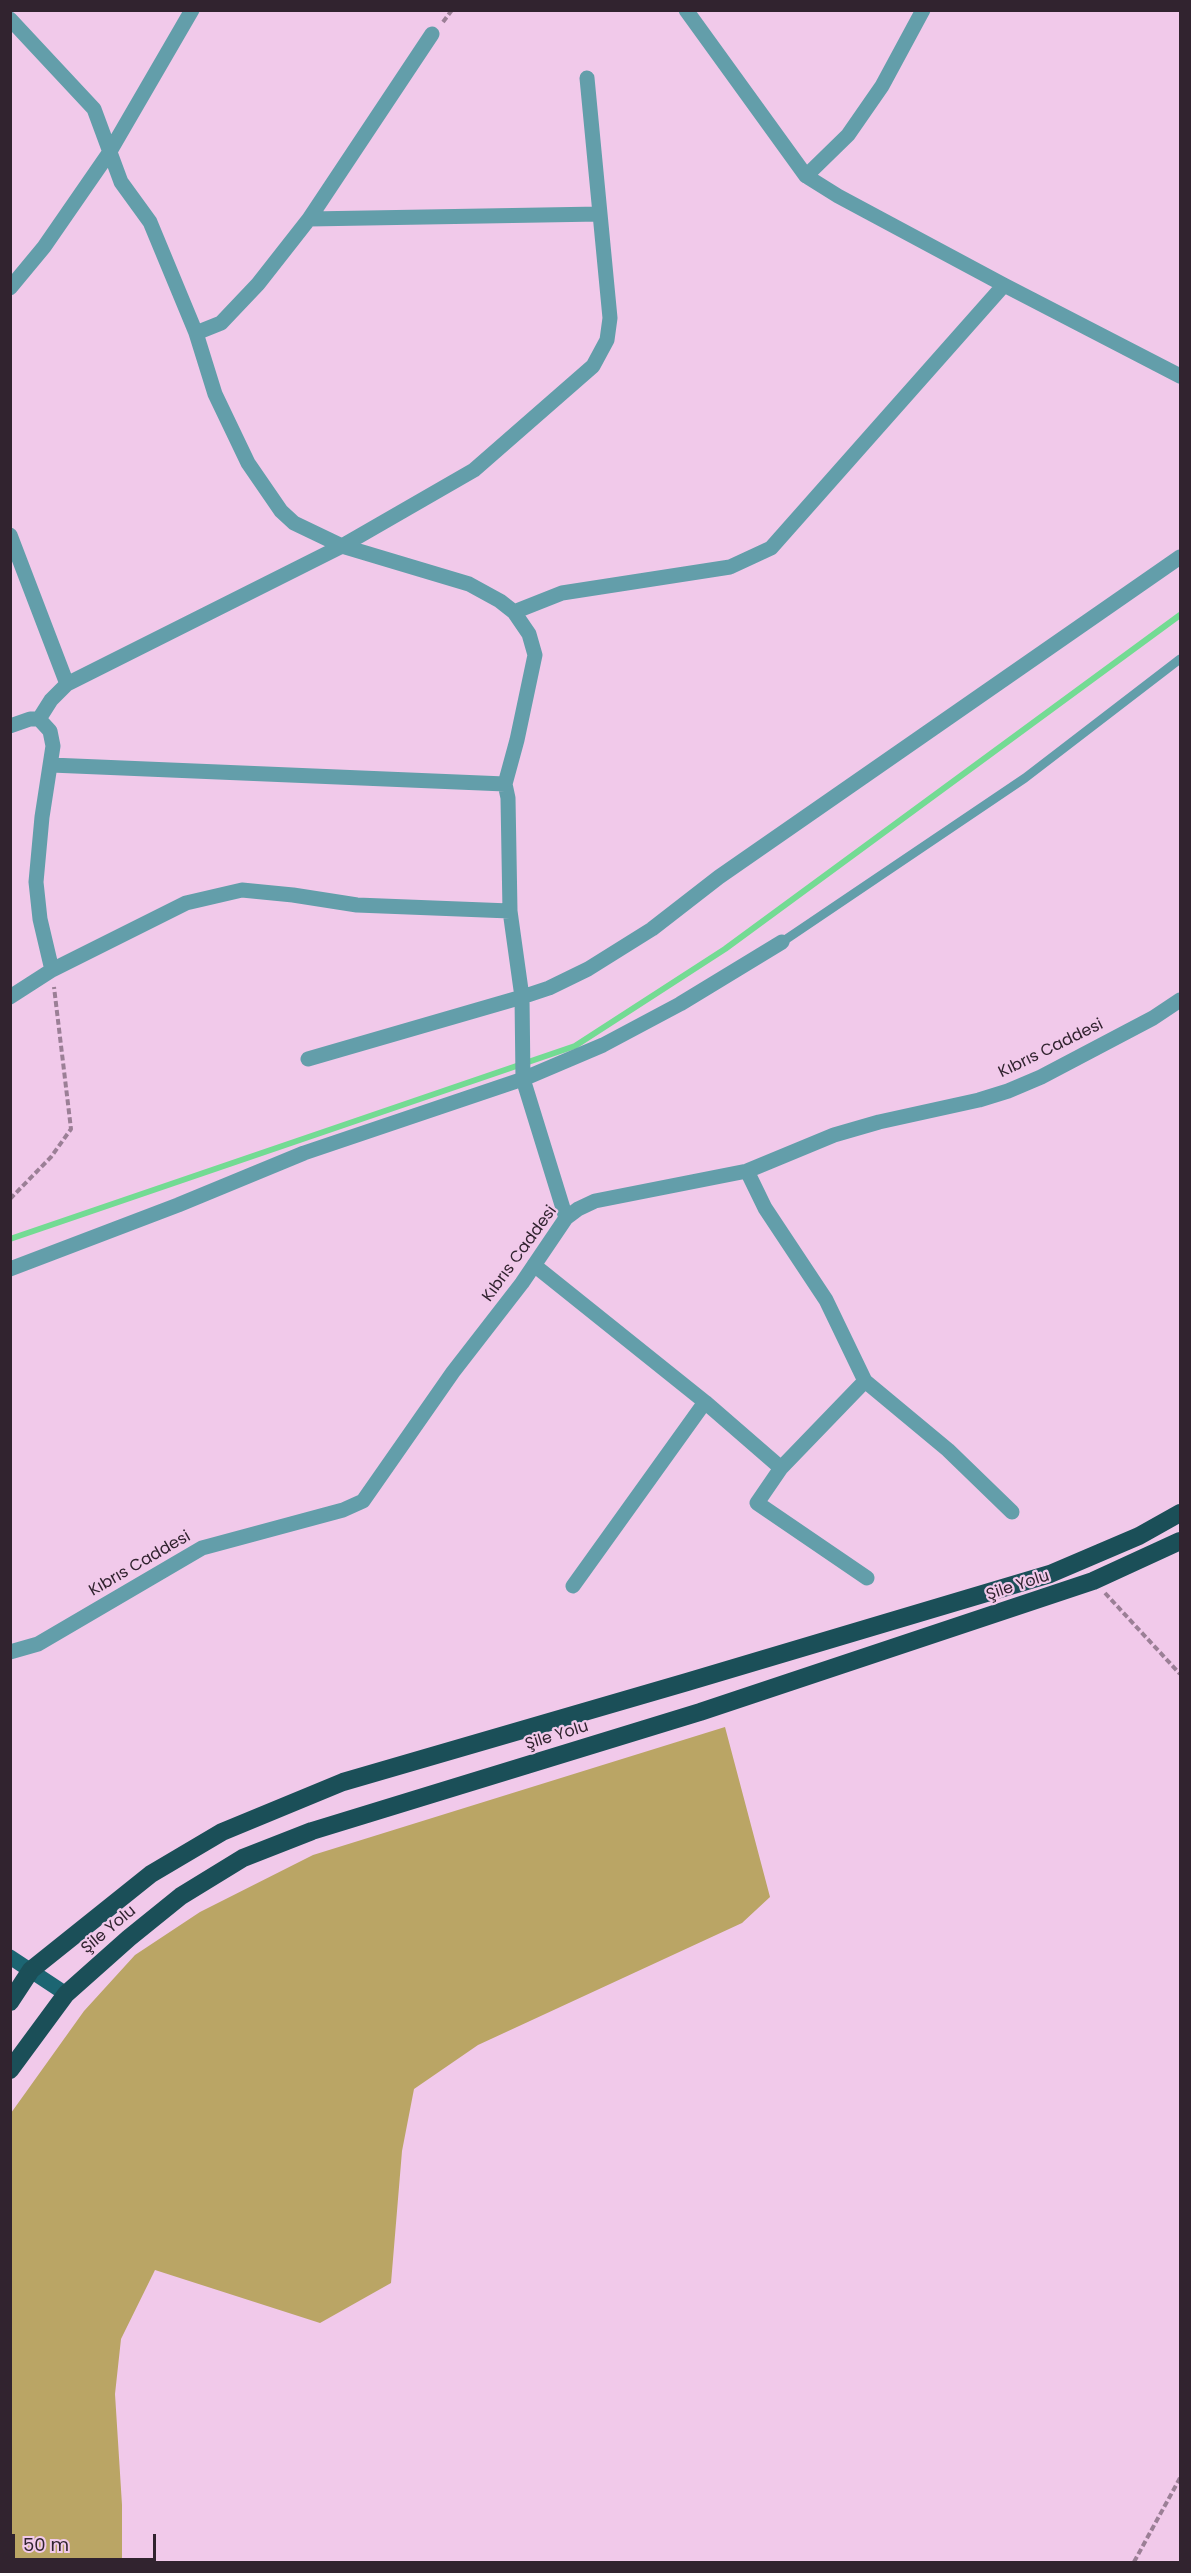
<!DOCTYPE html>
<html>
<head>
<meta charset="utf-8">
<style>
  body { margin:0 }
  #map { position:relative; width:1191px; height:2573px; overflow:hidden; background:#f1c9ea; font-family:Poppins,sans-serif }
  canvas { display:block }
  .frame { position:absolute; inset:0; border:12px solid #31232f; pointer-events:none }
  .scale { position:absolute; left:12px; top:2534px; width:144px; height:27px; box-sizing:border-box; border:3px solid #31232f; border-top:0; padding-left:8px; font-size:18px; line-height:21px; white-space:nowrap; color:#31232f; -webkit-text-stroke:4px #f1c9ea; paint-order:stroke }
</style>
</head>
<body>
<div id="map">
<canvas width="1191" height="2573"></canvas>
<div class="frame"></div>
<div class="scale">50 m</div>
</div>
<script>
const context = document.querySelector('canvas').getContext('2d');
context.lineJoin = 'round';
function paint(path, color) {
  context.fillStyle = color;
  context.fill(path, 'evenodd');
}
function toPath(rows) {
  const path = new Path2D();
  for (const r of rows) {
    path.moveTo(r[0], r[1]);
    for (let i = 2; i < r.length; i += 2) path.lineTo(r[i], r[i + 1]);
  }
  return path;
}
function strokePath(path, color, width, dash) {
  context.strokeStyle = color;
  context.lineWidth = width;
  context.lineCap = dash ? 'butt' : 'round';
  context.setLineDash(dash || []);
  context.stroke(path);
}
function label(font, color, halo, rows, align = 'center') {
  context.font = font + ' Poppins,sans-serif';
  context.lineWidth = 4.5;
  context.setLineDash([]);
  context.textBaseline = 'middle';
  context.strokeStyle = halo;
  context.fillStyle = color;
  for (const [text, x, y, turn = 0] of rows) {
    context.save();
    context.translate(x, y);
    context.rotate((+turn || 0) * Math.PI / 180);
    context.textAlign = isNaN(turn) ? turn : align;
    if (halo) context.strokeText(text, 0, 0);
    context.fillText(text, 0, 0);
    context.restore();
  }
}
paint(toPath([
  [725,1727,770,1897,742,1923,478,2045,414,2089,402,2151,391,2283,320,2323,155,2270,121,2339,115,2394,122,2505,122,2562,11,2562,11,2113,84,2011,135,1955,200,1912,313,1855]
]), '#baa565');
strokePath(toPath([
  [10,1239,575,1046,725,949,1180,615]
]), '#73db93', 6);
strokePath(toPath([
  [443,22,452,10],
  [10,1199,51,1157,71,1129,54,987],
  [1105,1593,1180,1674],
  [1134,2562,1180,2478]
]), '#9b7f96', 4, [6, 3]);
strokePath(toPath([
  [782,942,1025,778,1180,659]
]), '#639eaa', 9);
strokePath(toPath([
  [686,10,806,176,838,196,1004,285,1180,376],
  [10,19,94,109,121,182,150,222,196,333,215,394,248,463,281,511,294,523,342,546,469,584,500,601,514,612,529,634,535,655,517,740,505,784,508,798,510,911,522,997,523,1079,566,1218],
  [806,176,848,135,882,86,923,10],
  [309,219,600,214],
  [10,288,44,247,109,153,192,10],
  [196,333,221,323,258,284,309,219,432,34],
  [10,535,67,684],
  [514,612,562,593,730,567,771,548,1004,285],
  [39,719,51,700,67,684,342,546,474,470,593,366,607,340,610,318,587,78],
  [10,726,30,719,39,719,50,731,53,746,42,817,36,882,40,919,52,970],
  [51,765,505,784],
  [10,997,52,970,186,903,242,890,293,895,357,905,510,911],
  [308,1059,522,997,549,988,588,969,652,929,719,877,1180,557],
  [747,1171,765,1208,826,1300,865,1381,948,1450,1012,1512],
  [534,1265,705,1402,781,1468],
  [10,1269,178,1205,304,1153,523,1079,603,1045,680,1004,782,942],
  [865,1381,781,1468,757,1503,867,1578],
  [573,1586,705,1402],
  [10,1652,38,1644,202,1548,343,1510,363,1501,453,1372,522,1283,566,1218,578,1209,595,1201,747,1171,834,1135,879,1122,979,1100,1008,1091,1041,1077,1153,1018,1180,1000]
]), '#639eaa', 15);
strokePath(toPath([
  [10,1957,66,1994]
]), '#1c6572', 15);
strokePath(toPath([
  [10,2002,31,1970,151,1874,222,1832,343,1782,687,1682,1050,1574,1139,1536,1180,1513],
  [10,2070,66,1994,129,1938,181,1896,243,1858,312,1831,700,1712,1093,1581,1180,1541]
]), '#1b4f58', 18);
label('16px', '#31232f', '#f1c9ea', [
  ["Kıbrıs Caddesi",1051,1049,-26],
  ["Kıbrıs Caddesi",520,1254,-54],
  ["Kıbrıs Caddesi",140,1564,-30],
  ["Şile Yolu",1018,1586,-18],
  ["Şile Yolu",557,1736,-17],
  ["Şile Yolu",109,1930,-40]
]);
</script>
</body>
</html>
